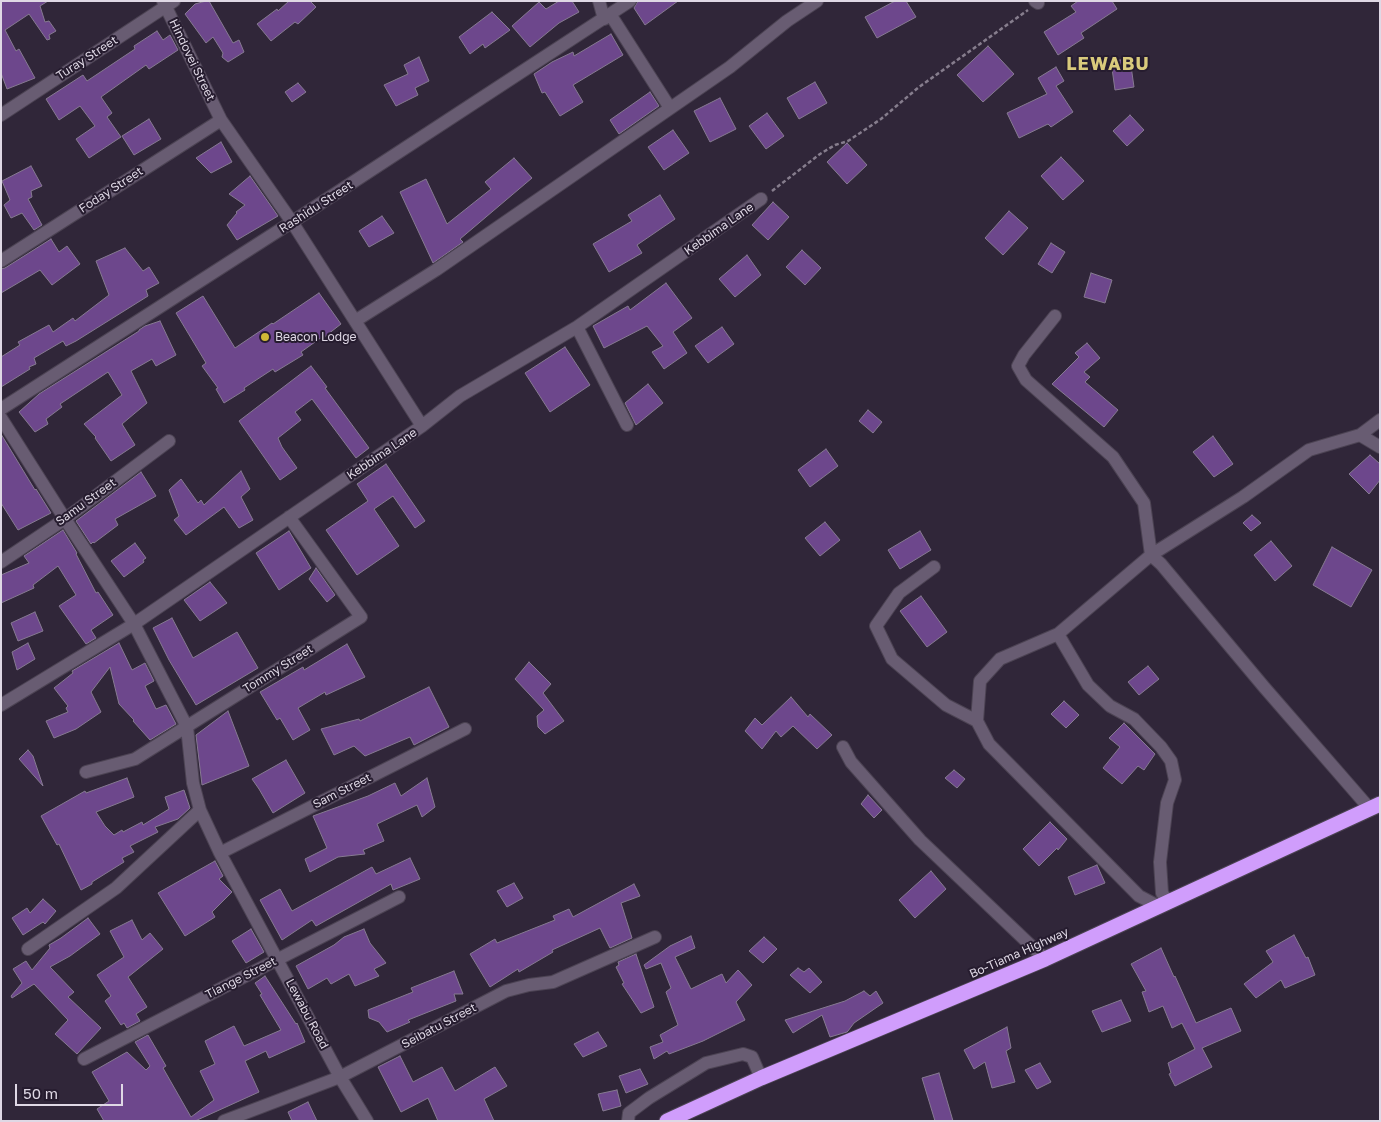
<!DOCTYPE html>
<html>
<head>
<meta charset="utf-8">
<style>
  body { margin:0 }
  #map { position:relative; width:1381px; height:1122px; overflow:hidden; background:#302639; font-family:"Golos Text",sans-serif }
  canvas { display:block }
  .frame { position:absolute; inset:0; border:2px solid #dfd8e5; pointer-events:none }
  .scale { position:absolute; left:15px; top:1084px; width:108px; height:22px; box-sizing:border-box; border:2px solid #dfd8e5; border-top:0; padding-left:6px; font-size:15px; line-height:18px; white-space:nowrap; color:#dfd8e5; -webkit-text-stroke:4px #261c2f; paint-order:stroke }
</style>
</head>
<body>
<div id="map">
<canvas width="1381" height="1122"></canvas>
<div class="frame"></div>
<div class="scale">50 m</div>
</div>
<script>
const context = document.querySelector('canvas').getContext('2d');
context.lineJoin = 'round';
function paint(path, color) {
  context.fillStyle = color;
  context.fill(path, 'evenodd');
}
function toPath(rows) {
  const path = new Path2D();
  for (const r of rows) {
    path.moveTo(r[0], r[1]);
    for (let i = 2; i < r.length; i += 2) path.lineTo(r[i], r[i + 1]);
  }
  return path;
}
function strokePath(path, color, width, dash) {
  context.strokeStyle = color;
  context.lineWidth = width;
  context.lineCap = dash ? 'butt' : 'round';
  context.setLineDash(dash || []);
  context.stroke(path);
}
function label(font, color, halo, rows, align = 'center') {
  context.font = font + ' "Golos Text",sans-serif';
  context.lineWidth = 4;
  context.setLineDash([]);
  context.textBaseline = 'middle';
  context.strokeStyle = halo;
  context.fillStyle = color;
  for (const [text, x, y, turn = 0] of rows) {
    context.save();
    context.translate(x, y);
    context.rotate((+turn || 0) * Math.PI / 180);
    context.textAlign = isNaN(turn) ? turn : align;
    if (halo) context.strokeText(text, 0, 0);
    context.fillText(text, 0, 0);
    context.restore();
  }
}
const building = toPath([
  [1,1,48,1,40,6,45,22,49,21,56,31,49,35,50,39,47,40,29,14,5,30,16,51,19,49,35,78,7,89,1,73,1,1],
  [206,1,209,1,233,43,239,40,244,52,228,62,222,57,223,53,213,37,206,43,185,14,195,4,206,1],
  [289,1,310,1,316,7,298,24,295,22,271,41,257,24,277,9,278,11,289,1],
  [559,1,572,1,579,12,559,23,530,47,512,26,539,2,546,9,559,1],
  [638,1,678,1,645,25,634,8,638,1],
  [895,1,906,1,916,17,877,38,865,17,895,1],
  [1078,1,1112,1,1117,9,1081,33,1084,38,1058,55,1044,32,1076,12,1071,6,1078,1],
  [492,12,510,30,485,48,483,44,470,54,459,37,492,12],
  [157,31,163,40,170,35,178,50,149,69,146,65,101,97,112,113,107,117,121,137,89,158,76,139,95,126,80,106,59,120,46,99,83,75,87,81,135,49,134,46,157,31],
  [611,34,623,55,573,85,583,102,560,116,545,92,542,93,534,74,552,62,573,52,574,56,611,34],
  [988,46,1014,74,983,102,957,75,988,46],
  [419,57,429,81,415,88,418,95,396,106,384,85,408,74,404,65,419,57],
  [1130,59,1134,87,1115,90,1111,61,1130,59],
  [1056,67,1064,81,1056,86,1073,112,1051,127,1048,124,1019,138,1007,113,1047,94,1038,78,1056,67],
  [815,82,827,103,799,119,787,98,815,82],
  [298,83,306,92,292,102,285,92,298,83],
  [650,92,659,106,619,134,610,120,650,92],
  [720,98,736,129,710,142,694,111,720,98],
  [767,113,784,136,766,149,749,126,767,113],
  [1130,115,1144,130,1127,146,1113,131,1130,115],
  [149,119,161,139,134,155,122,136,149,119],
  [673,130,689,153,664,170,648,147,673,130],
  [221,142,232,162,211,173,196,158,221,142],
  [847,143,867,165,847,184,827,162,847,143],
  [1061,157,1084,181,1063,200,1041,176,1061,157],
  [514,158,532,178,460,239,463,242,433,263,400,192,426,179,447,224,491,189,485,182,514,158],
  [31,166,42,186,31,191,32,197,28,199,42,225,34,230,22,213,11,218,4,205,10,200,2,181,31,166],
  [250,176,278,216,237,240,227,225,237,213,236,212,245,205,229,194,250,176],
  [660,195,675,219,637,245,642,253,609,272,593,244,632,221,628,215,660,195],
  [773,202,789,217,768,240,752,225,773,202],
  [1009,211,1028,228,1003,255,985,238,1009,211],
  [382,216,394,233,369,247,359,231,382,216],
  [51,239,59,252,67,246,80,264,52,285,40,270,1,293,1,269,5,268,51,239],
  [1051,243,1065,252,1052,273,1038,264,1051,243],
  [125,248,143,271,149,267,159,283,146,290,148,296,76,341,66,346,63,341,34,358,36,364,29,367,30,369,1,387,1,357,20,345,18,342,49,325,53,332,73,318,75,321,109,295,96,261,125,248],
  [802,250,821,268,805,285,786,267,802,250],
  [747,255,761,275,735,297,719,279,747,255],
  [1091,273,1112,280,1105,303,1084,297,1091,273],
  [666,283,692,318,673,332,687,353,664,369,652,352,663,346,647,326,604,348,593,326,628,306,630,310,666,283],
  [319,293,341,324,323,338,322,337,301,352,303,355,275,372,273,369,244,388,245,390,224,403,216,389,218,388,202,366,206,363,176,313,203,296,235,348,272,323,273,324,319,293],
  [160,321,176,355,156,366,152,359,131,371,147,403,122,424,135,445,111,461,95,438,96,437,84,424,122,395,108,372,60,404,62,407,46,419,48,424,35,432,19,412,39,394,139,331,139,330,145,326,160,321],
  [722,327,734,344,708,363,695,346,722,327],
  [1087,343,1100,358,1084,372,1090,377,1085,382,1118,410,1104,427,1052,384,1079,357,1075,353,1087,343],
  [565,347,590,385,550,412,525,373,565,347],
  [311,366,327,387,325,388,369,448,356,458,312,399,295,412,301,420,278,438,282,447,297,468,280,480,239,421,311,366],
  [648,384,663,403,636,425,625,403,648,384],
  [868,410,882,422,873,433,859,421,868,410],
  [1,434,35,490,36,489,51,513,18,530,1,503,1,434],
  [1213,436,1233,464,1214,477,1193,452,1213,436],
  [826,449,838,466,810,487,798,470,826,449],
  [1370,455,1380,464,1380,480,1369,494,1349,474,1370,455],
  [386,464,425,521,415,528,393,496,374,509,399,546,357,575,326,530,368,501,357,484,386,464],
  [241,471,250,489,241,497,253,520,239,528,224,507,186,535,174,520,179,516,169,490,181,479,198,503,201,500,204,505,241,471],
  [141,472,156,496,115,519,118,525,94,543,93,542,91,544,76,521,141,472],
  [1252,515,1261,523,1251,531,1243,523,1252,515],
  [825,522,840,540,820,556,805,538,825,522],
  [63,530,77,553,76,554,96,593,98,592,113,615,91,630,96,638,86,644,59,606,76,595,58,566,33,585,34,588,1,603,1,575,29,563,24,556,63,530],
  [289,531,311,568,279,590,256,553,289,531],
  [920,531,931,550,900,569,888,550,920,531],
  [1271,541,1292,566,1275,581,1254,555,1271,541],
  [135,543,146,558,143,560,144,562,124,577,111,561,135,543],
  [1332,547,1372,570,1351,607,1313,585,1332,547],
  [316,568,335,595,327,602,309,579,316,568],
  [210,582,227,603,200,621,184,600,210,582],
  [921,596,947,632,927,647,900,611,921,596],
  [35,612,43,631,18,641,11,623,35,612],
  [172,618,193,658,237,632,258,668,196,705,169,660,153,628,172,618],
  [28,643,35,659,17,670,12,652,28,643],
  [119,643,132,670,145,663,154,681,145,686,156,709,166,705,176,724,150,740,133,721,134,720,119,704,110,667,91,692,101,712,76,729,54,738,46,721,68,712,66,708,68,706,54,688,73,673,72,671,119,643],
  [347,644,365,677,326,695,325,692,298,708,310,730,293,740,280,718,277,720,260,692,303,667,304,670,347,644],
  [529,662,551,684,543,693,564,721,545,734,538,727,537,716,544,710,515,679,529,662],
  [1148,666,1159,679,1139,695,1128,682,1148,666],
  [429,687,449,727,414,745,410,737,365,756,354,746,334,755,321,729,359,719,360,721,429,687],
  [791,697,808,717,810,714,832,735,817,749,793,726,781,737,776,731,762,749,745,731,755,718,762,725,791,697],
  [1064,701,1079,715,1066,728,1051,714,1064,701],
  [228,711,249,766,202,785,196,735,228,711],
  [1124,723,1155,754,1144,770,1138,766,1122,784,1103,768,1120,747,1109,738,1124,723],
  [28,750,33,756,43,786,19,759,28,750],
  [286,760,305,793,273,813,259,789,252,779,286,760],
  [954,770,965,779,957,788,945,778,954,770],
  [127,778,134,797,96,812,105,826,114,835,122,830,123,832,142,822,143,825,169,809,165,797,184,790,190,808,178,819,155,827,158,832,130,846,134,852,122,858,124,862,92,882,92,884,81,890,59,844,57,845,41,816,85,791,86,793,127,778],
  [427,778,435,807,422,817,417,805,377,824,384,841,363,850,365,854,338,857,310,872,305,859,327,848,313,816,368,796,395,783,401,796,427,778],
  [868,795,882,810,874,818,861,804,868,795],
  [1050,822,1067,839,1058,850,1057,848,1039,866,1023,849,1050,822],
  [410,858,420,879,393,890,391,884,316,926,312,920,282,940,260,900,280,889,292,911,372,867,376,874,410,858],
  [215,861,223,876,219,879,232,892,212,912,215,917,185,936,158,893,215,861],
  [1097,865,1105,883,1075,895,1068,877,1097,865],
  [931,871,946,889,915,918,899,900,931,871],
  [514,883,523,898,507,907,497,891,514,883],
  [634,884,640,896,621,903,632,938,610,948,600,928,552,950,553,952,519,972,518,969,490,987,470,954,495,939,497,943,555,920,553,916,569,909,573,917,634,884],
  [43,899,56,911,45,924,43,922,23,935,12,918,27,908,30,913,43,899],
  [88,918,100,934,70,956,50,967,74,992,68,997,101,1028,77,1054,55,1034,68,1020,34,984,12,998,11,996,22,983,13,969,26,961,32,970,50,948,49,945,61,938,88,918],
  [132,920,142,940,150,933,163,949,128,977,147,1007,136,1014,140,1021,127,1028,124,1023,121,1025,105,1001,111,996,97,975,124,957,110,931,132,920],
  [251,929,264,952,246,963,232,941,251,929],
  [364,929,370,943,386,963,374,969,379,976,355,986,349,974,331,984,327,978,308,989,296,966,334,945,344,937,364,929],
  [1294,935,1306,958,1308,957,1315,975,1285,988,1281,980,1256,998,1244,984,1273,962,1266,951,1294,935],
  [691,936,695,948,675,957,691,989,722,974,726,983,738,970,752,985,736,1002,745,1020,703,1041,669,1054,667,1051,654,1059,650,1047,663,1042,660,1035,678,1025,666,992,671,988,661,963,646,969,644,965,670,946,691,936],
  [764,937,777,949,763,963,749,951,764,937],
  [1161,948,1174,977,1175,976,1196,1023,1231,1008,1241,1031,1202,1048,1212,1067,1175,1086,1169,1074,1171,1073,1168,1063,1195,1049,1182,1023,1172,1028,1163,1006,1149,1012,1142,992,1146,991,1131,964,1161,948],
  [636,954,654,1007,641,1013,622,984,624,983,616,967,619,965,618,962,636,954],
  [798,968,804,972,809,968,822,982,810,993,790,975,798,968],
  [454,971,463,994,454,994,456,1001,408,1020,410,1022,387,1032,379,1022,369,1018,368,1010,413,992,411,988,454,971],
  [265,976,296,1024,297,1023,305,1042,269,1058,266,1051,245,1061,259,1092,195,1121,104,1121,97,1109,109,1101,92,1072,127,1052,146,1070,150,1066,135,1042,148,1035,166,1066,163,1068,191,1117,214,1100,200,1071,215,1064,205,1041,234,1026,244,1046,281,1030,260,995,262,994,255,983,265,976],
  [864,991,870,996,876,991,883,1003,854,1023,848,1031,847,1032,830,1037,822,1015,793,1033,785,1020,845,1001,864,991],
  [1121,1000,1131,1021,1102,1032,1092,1011,1121,1000],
  [1007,1027,1011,1048,1006,1051,1015,1082,992,1088,985,1062,974,1069,964,1050,1007,1027],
  [598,1032,607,1046,583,1057,574,1044,598,1032],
  [400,1056,413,1082,442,1067,455,1091,495,1067,507,1086,484,1099,494,1121,438,1121,428,1098,401,1112,378,1067,400,1056],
  [1040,1063,1051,1082,1037,1089,1025,1070,1040,1063],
  [640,1069,648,1084,626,1093,619,1076,640,1069],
  [939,1073,953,1121,935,1121,922,1078,939,1073],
  [617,1090,621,1106,603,1111,598,1094,617,1090],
  [308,1102,317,1121,292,1121,288,1112,308,1102]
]);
paint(building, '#6d478c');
strokePath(building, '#867a91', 1);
const minor = toPath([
  [163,1,221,120,292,222,422,426],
  [599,1,604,19],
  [1035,1,1038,3],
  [610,14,670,108],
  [1,115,174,1],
  [1,261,221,120],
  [1055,316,1024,355,1018,366,1026,380,1113,457,1144,503,1151,555,1243,497,1309,450,1360,435],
  [355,321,436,270,730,67,787,21,817,1],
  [577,327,627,425],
  [1,409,292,222,630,1],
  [1,418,65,519,134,624,187,727,193,783,200,810,220,853,340,1077,367,1121],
  [1380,420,1360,435,1380,447],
  [1,562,65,519,169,441],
  [934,567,899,593,876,626,892,659,946,705,977,721],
  [1058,634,1088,685,1110,706,1134,719,1161,747,1171,761,1175,780,1167,803,1160,862,1162,893,1168,902],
  [1,705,134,624,422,426,460,396,577,327,761,199],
  [843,747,851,762,920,840,1045,959],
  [86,772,135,759,361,617,289,517],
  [220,853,465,729],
  [1158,906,1139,896,989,744,977,721,980,681,1000,659,1058,634,1151,555,1161,564,1264,687,1370,809],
  [28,949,116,888,200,810],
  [84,1059,399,897],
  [224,1121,340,1077,506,991,529,985,553,982,655,937],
  [628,1121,629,1113,649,1098,706,1063,743,1054,752,1057,761,1078]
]);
const highway = toPath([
  [667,1121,761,1078,1045,959,1380,804]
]);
strokePath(minor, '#4c4353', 14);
strokePath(highway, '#4c4353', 17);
strokePath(toPath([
  [772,191,820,154,835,145,848,141,881,119,919,87,1028,10]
]), '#867d8d', 2.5, [4, 2.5]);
strokePath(minor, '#685c72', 12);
strokePath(highway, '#d09dfc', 15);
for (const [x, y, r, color] of [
  [265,337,5,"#d0b836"]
]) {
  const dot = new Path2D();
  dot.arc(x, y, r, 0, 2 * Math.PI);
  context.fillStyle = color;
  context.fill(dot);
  strokePath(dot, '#261c2f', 2);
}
label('12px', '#dfd8e5', '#261c2f', [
  ["Turay Street",87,58,-33],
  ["Hindovei Street",192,60,64],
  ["Foday Street",111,190,-33],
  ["Rashidu Street",316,207,-33],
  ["Kebbima Lane",719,229,-35],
  ["Kebbima Lane",382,454,-34],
  ["Samu Street",86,502,-36],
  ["Tommy Street",278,669,-32],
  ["Sam Street",342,791,-27],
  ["Bo-Tiama Highway",1019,953,-24],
  ["Tiange Street",241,978,-27],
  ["Lewabu Road",307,1014,62],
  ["Seibatu Street",439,1026,-28]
]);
label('12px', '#dfd8e5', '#261c2f', [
  ["Beacon Lodge",275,337]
], 'left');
context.letterSpacing = '1px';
label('bold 18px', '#d9ca7c', '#261c2f', [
  ["LEWABU",1108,64]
]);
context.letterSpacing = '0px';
</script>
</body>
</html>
